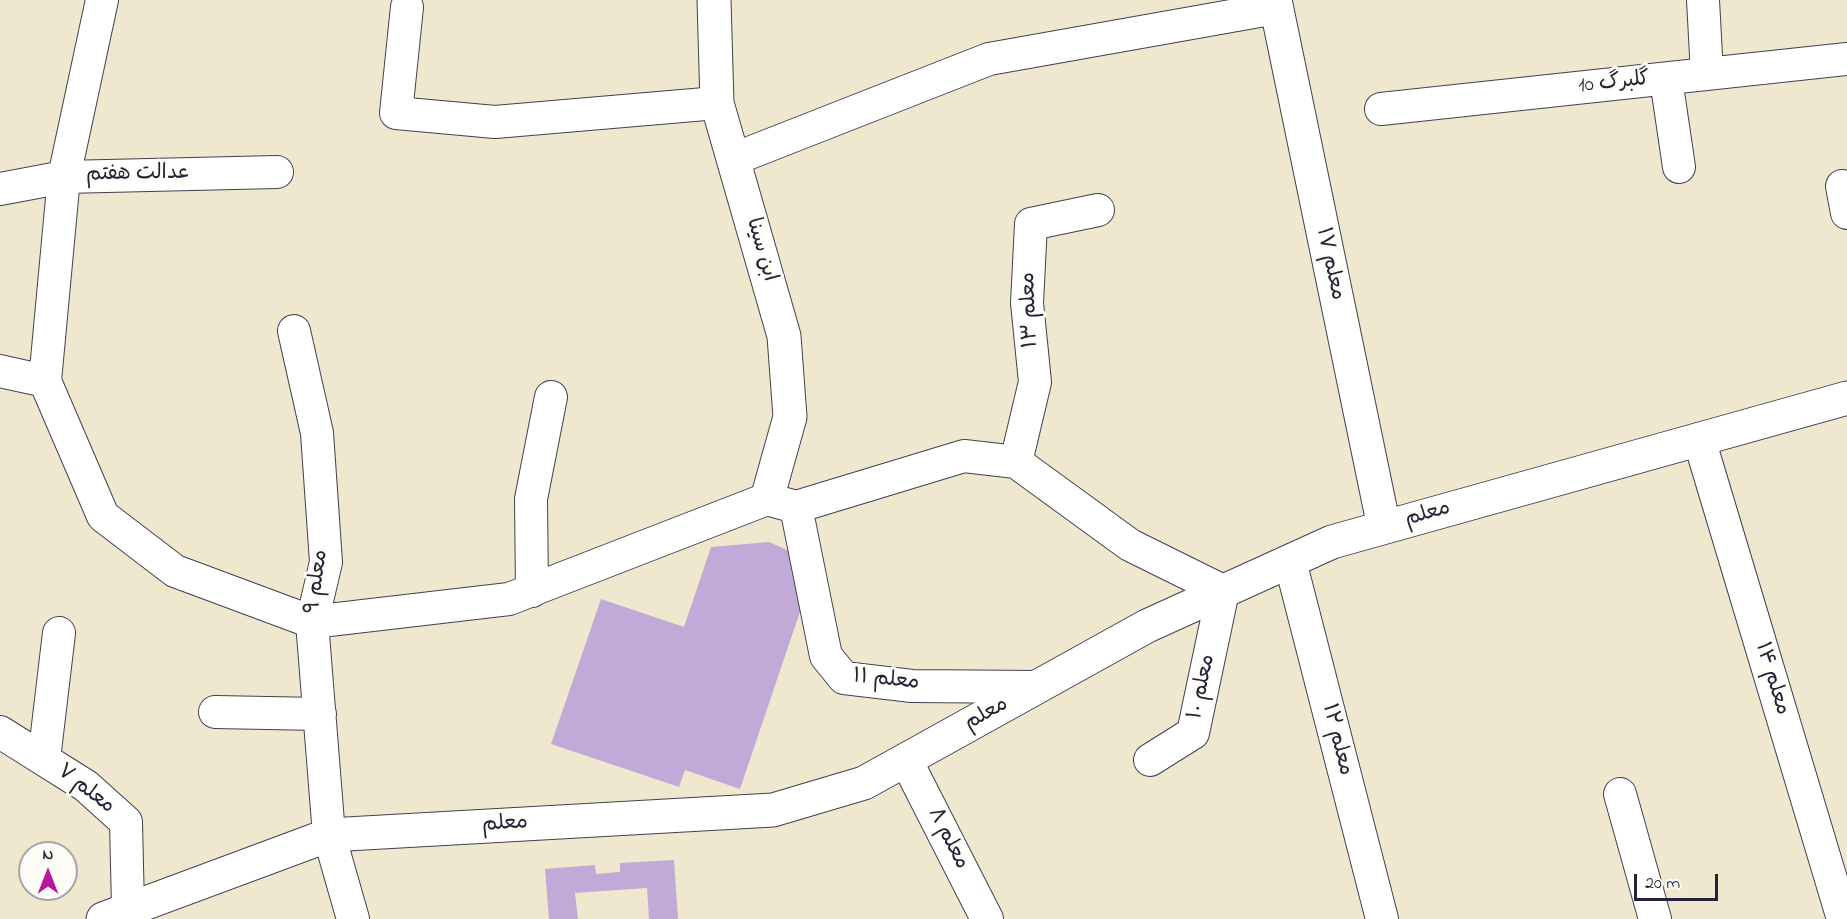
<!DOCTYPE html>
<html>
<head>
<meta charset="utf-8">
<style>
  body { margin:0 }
  #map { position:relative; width:1847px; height:919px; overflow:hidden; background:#efe8ce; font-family:"Indie Flower",sans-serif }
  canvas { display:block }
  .north { position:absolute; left:18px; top:841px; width:60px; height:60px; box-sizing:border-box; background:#fdfcf7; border:2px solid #a5a5ac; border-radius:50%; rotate:0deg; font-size:16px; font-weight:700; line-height:24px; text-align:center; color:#22223b }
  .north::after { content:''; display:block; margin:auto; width:21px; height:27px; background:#b5179e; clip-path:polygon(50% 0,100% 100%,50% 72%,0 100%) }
  .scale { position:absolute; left:1634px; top:874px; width:84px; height:27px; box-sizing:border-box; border:3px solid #22223b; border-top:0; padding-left:8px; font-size:18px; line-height:21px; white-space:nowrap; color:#22223b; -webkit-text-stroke:4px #fdfcf7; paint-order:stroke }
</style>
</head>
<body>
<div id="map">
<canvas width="1847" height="919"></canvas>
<div class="north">N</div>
<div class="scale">20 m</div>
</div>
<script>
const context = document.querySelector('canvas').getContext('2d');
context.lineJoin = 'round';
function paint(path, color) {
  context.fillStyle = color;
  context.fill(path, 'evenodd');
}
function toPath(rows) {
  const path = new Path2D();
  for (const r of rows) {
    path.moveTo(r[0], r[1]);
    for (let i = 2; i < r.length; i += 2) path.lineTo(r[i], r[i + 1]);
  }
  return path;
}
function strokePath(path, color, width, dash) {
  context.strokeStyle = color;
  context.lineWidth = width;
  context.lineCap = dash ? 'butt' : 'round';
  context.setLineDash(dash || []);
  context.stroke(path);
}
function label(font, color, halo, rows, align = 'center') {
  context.font = font + ' "Indie Flower","Playpen Sans Arabic",sans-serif';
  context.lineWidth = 6;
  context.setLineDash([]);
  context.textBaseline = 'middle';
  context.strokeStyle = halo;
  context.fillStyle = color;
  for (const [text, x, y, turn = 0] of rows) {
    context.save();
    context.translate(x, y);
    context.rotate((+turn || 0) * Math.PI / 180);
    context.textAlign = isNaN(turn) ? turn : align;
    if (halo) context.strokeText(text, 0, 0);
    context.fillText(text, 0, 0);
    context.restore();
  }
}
paint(toPath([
  [769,542,794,553,805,597,740,789,685,770,679,787,551,744,601,599,684,627,711,547],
  [674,860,678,919,649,919,647,888,575,893,578,919,549,919,545,869,595,865,596,874,620,872,620,863]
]), '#c1aad8');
const street = toPath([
  [102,0,64,177,45,381,103,516,175,571,312,622,509,599,767,499,796,507,964,456,1016,462,1130,545,1223,591,1193,733,1150,760],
  [1703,0,1707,74],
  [407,7,396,113,495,122,717,103],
  [1666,79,1679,167],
  [1381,109,1847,59],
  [734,159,989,59,1276,8],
  [1842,186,1847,213],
  [0,189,64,177,277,172],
  [294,331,317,433,326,562,312,622,329,835,353,919],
  [0,371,45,381],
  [1699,439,1843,919],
  [1016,462,1035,382,1027,303,1031,224,1098,210],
  [796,507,826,656,844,678,912,686,1036,687],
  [1290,561,1382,919],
  [532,591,531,499,551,397],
  [215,712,320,714],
  [0,732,86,786,126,822,128,908],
  [44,759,59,633],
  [906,760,987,919],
  [1620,794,1655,919]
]);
const secondary = toPath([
  [714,0,717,103,784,336,790,417,767,499],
  [1275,0,1384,527],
  [103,919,329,835,773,810,864,783,1147,626,1332,542,1847,398]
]);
strokePath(street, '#414051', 34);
strokePath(secondary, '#414051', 35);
strokePath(street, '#fff', 32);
strokePath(secondary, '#fff', 33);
label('21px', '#22223b', '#fdfcf7', [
  ["گلبرگ 10",1614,84,-6],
  ["عدالت هفتم",138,175,-1],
  ["ابن سینا",760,250,74],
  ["معلم ۱۷",1329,264,78],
  ["معلم ۱۳",1031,310,-92],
  ["معلم",1428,515,-16],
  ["معلم ۹",318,582,-82],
  ["معلم ۱۴",1771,679,73],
  ["معلم ۱۱",886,681,6],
  ["معلم ۱۰",1203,687,-78],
  ["معلم",987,715,-29],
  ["معلم ۱۲",1336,740,76],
  ["معلم ۷",85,790,38],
  ["معلم",505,825,-3],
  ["معلم ۸",947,839,63]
]);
</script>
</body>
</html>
